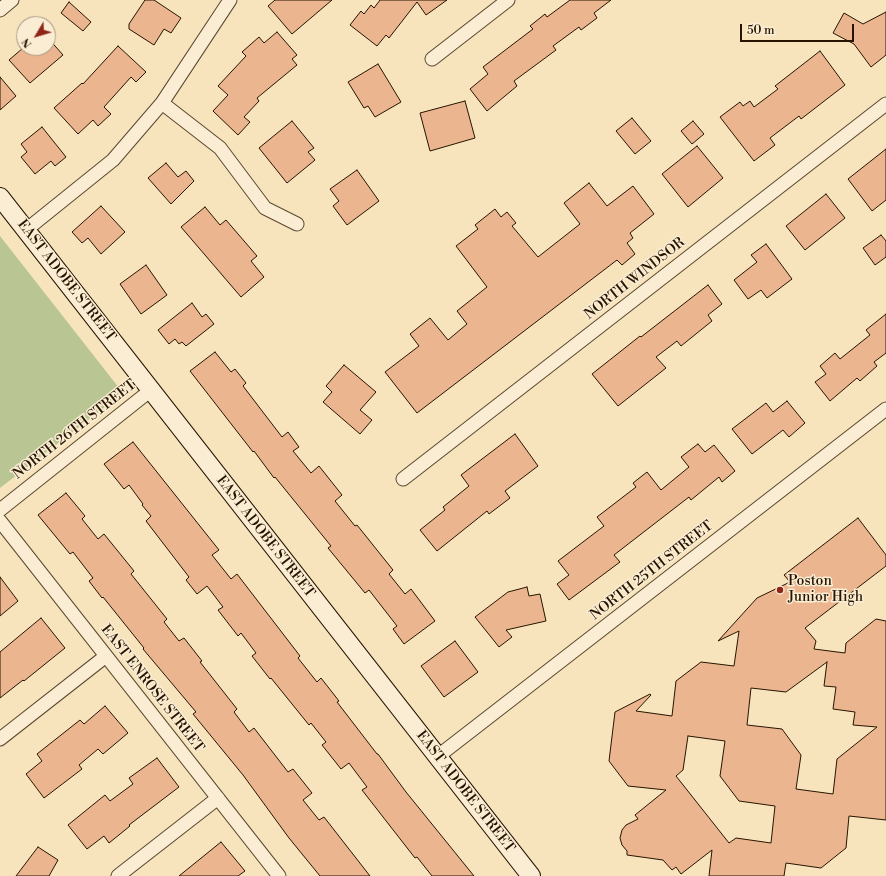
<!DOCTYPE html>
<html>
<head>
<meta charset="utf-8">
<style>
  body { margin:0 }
  #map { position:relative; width:886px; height:876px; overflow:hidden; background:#f7e4bc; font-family:"Libre Bodoni",serif }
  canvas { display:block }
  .north { position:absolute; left:16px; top:16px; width:40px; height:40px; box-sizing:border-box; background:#faedd3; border:1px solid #a5967f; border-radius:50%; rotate:232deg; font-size:11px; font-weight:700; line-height:16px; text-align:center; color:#261400 }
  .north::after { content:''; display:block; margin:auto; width:14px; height:18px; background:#8f2418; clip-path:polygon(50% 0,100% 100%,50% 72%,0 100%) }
  .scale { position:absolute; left:740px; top:24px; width:114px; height:18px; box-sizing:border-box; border:2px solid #261400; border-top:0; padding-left:5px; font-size:12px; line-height:14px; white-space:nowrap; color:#261400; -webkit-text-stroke:3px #faedd3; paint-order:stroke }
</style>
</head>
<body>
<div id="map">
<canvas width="886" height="876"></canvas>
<div class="north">N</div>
<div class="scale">50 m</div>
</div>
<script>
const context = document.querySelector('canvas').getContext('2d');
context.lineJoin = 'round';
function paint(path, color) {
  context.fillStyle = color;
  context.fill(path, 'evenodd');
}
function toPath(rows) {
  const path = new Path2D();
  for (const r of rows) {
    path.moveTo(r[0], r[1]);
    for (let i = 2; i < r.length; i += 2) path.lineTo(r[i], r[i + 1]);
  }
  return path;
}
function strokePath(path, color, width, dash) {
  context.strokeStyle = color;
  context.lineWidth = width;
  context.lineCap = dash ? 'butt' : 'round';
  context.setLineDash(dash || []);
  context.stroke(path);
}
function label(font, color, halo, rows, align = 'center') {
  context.font = font + ' "Libre Bodoni",serif';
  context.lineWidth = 3;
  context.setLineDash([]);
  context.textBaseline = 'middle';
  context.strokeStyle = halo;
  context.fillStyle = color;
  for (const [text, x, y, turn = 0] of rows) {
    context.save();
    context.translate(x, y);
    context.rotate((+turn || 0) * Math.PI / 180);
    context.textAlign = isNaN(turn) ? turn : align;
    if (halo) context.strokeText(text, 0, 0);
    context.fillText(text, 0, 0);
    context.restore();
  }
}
paint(toPath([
  [0,236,123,393,0,488]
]), '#b9c593');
const building = toPath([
  [145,0,154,0,181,18,171,33,164,29,154,45,129,29,129,24,145,0],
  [275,0,332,0,292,34,268,6,275,0],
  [380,0,447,0,426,15,417,2,389,38,386,35,377,46,350,25,361,11,364,14,371,5,374,8,380,0],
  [570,0,611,0,594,13,597,18,581,30,579,27,553,46,556,50,514,81,517,86,487,111,470,89,488,74,483,67,533,29,530,26,545,14,547,17,570,0],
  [69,2,91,22,83,31,61,13,69,2],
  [886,12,886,55,871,67,854,44,833,33,844,13,863,24,886,12],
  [277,32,297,55,292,59,297,65,257,98,259,101,244,117,250,122,238,135,213,111,228,95,218,86,246,56,242,52,259,37,264,43,277,32],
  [48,38,63,55,30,83,9,60,23,48,48,48,48,38],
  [118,46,146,72,136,82,131,77,104,107,111,114,98,126,93,120,78,134,54,108,82,83,83,84,118,46],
  [820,51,845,85,801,119,799,116,770,138,775,145,754,161,720,117,740,102,743,106,750,101,754,107,778,89,775,86,820,51],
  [378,64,401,102,375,117,368,106,364,108,348,82,378,64],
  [0,77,16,96,0,110,0,77],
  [465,101,475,138,430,151,420,113,465,101],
  [632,118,651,141,635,154,616,131,632,118],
  [292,121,314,148,308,152,315,160,287,183,259,148,292,121],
  [693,121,704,134,692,144,681,131,693,121],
  [42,127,66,157,55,166,51,161,35,174,21,157,27,152,21,144,42,127],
  [697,146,723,178,688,207,662,174,697,146],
  [886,149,886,200,872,211,848,179,886,149],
  [166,163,178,177,186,171,194,181,171,204,148,178,166,163],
  [357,170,379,201,347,225,333,206,339,201,330,189,357,170],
  [589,183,607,206,633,186,654,214,630,233,633,238,627,243,635,254,622,265,617,260,417,413,385,372,419,346,410,334,430,318,448,340,467,324,457,311,487,287,456,246,478,229,475,225,495,209,501,217,507,212,516,223,512,226,538,257,580,224,564,203,589,183],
  [826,194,845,218,805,250,786,226,826,194],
  [101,206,125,232,101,254,88,238,82,243,72,232,101,206],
  [205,207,220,225,226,220,257,256,251,261,264,277,241,297,181,227,205,207],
  [881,235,886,241,886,257,875,265,863,248,881,235],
  [766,244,792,279,767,298,761,290,748,299,734,280,757,262,751,255,766,244],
  [146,265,167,295,141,314,120,284,146,265],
  [708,285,722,304,708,315,712,321,681,346,677,341,656,357,666,368,618,406,592,374,640,336,641,337,708,285],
  [192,303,202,317,206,314,214,324,186,346,182,342,179,344,175,339,169,344,158,330,192,303],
  [886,314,886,353,874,362,877,366,860,381,857,378,830,401,815,382,826,374,820,366,835,353,840,359,870,335,866,330,886,314],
  [215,352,231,372,235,369,246,383,243,386,282,437,288,432,299,447,293,451,311,473,319,466,342,495,335,501,355,526,357,525,393,570,389,574,405,594,411,589,435,621,404,644,393,629,397,626,369,590,365,593,328,548,331,546,275,477,274,478,254,451,253,452,190,371,215,352],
  [344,365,376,392,360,410,372,420,360,434,323,402,332,392,326,386,344,365],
  [787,401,805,423,789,437,783,430,752,454,732,429,766,403,773,412,787,401],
  [515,434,538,466,505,491,510,498,489,514,487,511,437,551,420,530,445,510,443,507,469,486,461,475,515,434],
  [133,442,219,550,212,555,231,579,237,574,300,656,298,658,317,682,321,678,339,701,337,702,377,754,378,754,406,792,474,876,432,876,417,857,415,858,362,790,367,787,349,763,341,769,322,745,326,742,311,723,309,725,271,678,270,679,252,656,256,653,241,633,238,636,218,610,223,607,207,586,197,594,186,580,189,577,146,521,151,516,142,505,143,504,129,485,124,489,104,464,133,442],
  [698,444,705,452,714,445,735,471,722,482,719,477,691,500,689,497,614,555,620,562,569,600,557,584,569,575,558,561,604,526,597,517,636,487,633,483,647,472,661,490,689,467,681,457,698,444],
  [66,493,85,516,82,519,98,539,104,534,134,571,131,574,167,619,164,622,179,641,184,638,202,661,200,662,237,709,234,712,249,732,254,728,288,772,293,769,312,793,303,800,319,820,324,817,370,876,320,876,289,838,243,775,193,714,196,712,143,649,144,648,103,597,102,598,89,581,93,578,73,552,70,554,38,515,66,493],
  [858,518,886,555,886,566,805,628,816,641,814,649,845,653,846,643,876,619,886,621,886,820,849,816,846,848,821,868,786,863,784,876,709,876,712,850,681,874,676,867,672,870,663,860,627,855,627,851,622,845,620,838,622,830,626,825,638,819,635,815,666,790,628,786,609,761,615,712,650,694,651,695,636,711,672,716,676,681,701,662,734,666,739,631,718,641,757,598,790,582,784,575,858,518],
  [827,662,824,686,836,687,833,709,855,712,853,725,877,727,837,759,833,794,796,789,801,755,782,729,747,725,751,688,786,692,827,662],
  [688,736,725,741,720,776,739,801,775,806,771,843,736,838,729,843,676,776,683,770,688,736],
  [0,577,18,601,0,616,0,577],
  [527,587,529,596,540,594,546,621,506,630,512,637,499,647,475,617,508,592,527,587],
  [41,618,65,648,24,681,23,680,0,698,0,652,41,618],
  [455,641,478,672,444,697,421,666,455,641],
  [105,706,128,733,103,754,98,749,79,765,82,769,44,798,26,774,42,761,37,754,80,720,84,724,105,706],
  [157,758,179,787,129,825,130,826,109,843,104,836,87,849,68,825,105,795,110,801,133,784,129,778,157,758],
  [221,842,245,871,238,876,179,876,221,842],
  [38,847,58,860,49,876,16,876,38,847]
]);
paint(building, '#ebb58f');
strokePath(building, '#261400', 1);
const street = toPath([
  [0,10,12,0],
  [432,59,508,0],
  [162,103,220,148,265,208,297,224],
  [26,230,113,160,162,103,230,0],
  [403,479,886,104],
  [0,510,151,390],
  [0,521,279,876],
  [0,739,106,656],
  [437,757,886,409],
  [118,876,218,798]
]);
const secondary = toPath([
  [0,197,531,876]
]);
strokePath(street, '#5a482f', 15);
strokePath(secondary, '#261400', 20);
strokePath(street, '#faedd3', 13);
strokePath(secondary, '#faedd3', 18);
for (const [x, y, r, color] of [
  [780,590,4,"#8f2418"]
]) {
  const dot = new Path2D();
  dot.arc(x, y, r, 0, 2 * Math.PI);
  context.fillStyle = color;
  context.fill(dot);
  strokePath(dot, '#faedd3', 1.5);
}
label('14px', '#261400', '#faedd3', [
  ["NORTH WINDSOR",635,279,-38],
  ["EAST ADOBE STREET",66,281,52],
  ["NORTH 26TH STREET",75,430,-38],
  ["EAST ADOBE STREET",265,537,52],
  ["NORTH 25TH STREET",652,571,-38],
  ["EAST ENROSE STREET",152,689,52],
  ["EAST ADOBE STREET",465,792,52]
]);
label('14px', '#261400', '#faedd3', [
  ["Poston",788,582],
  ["Junior High",788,598]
], 'left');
</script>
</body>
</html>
